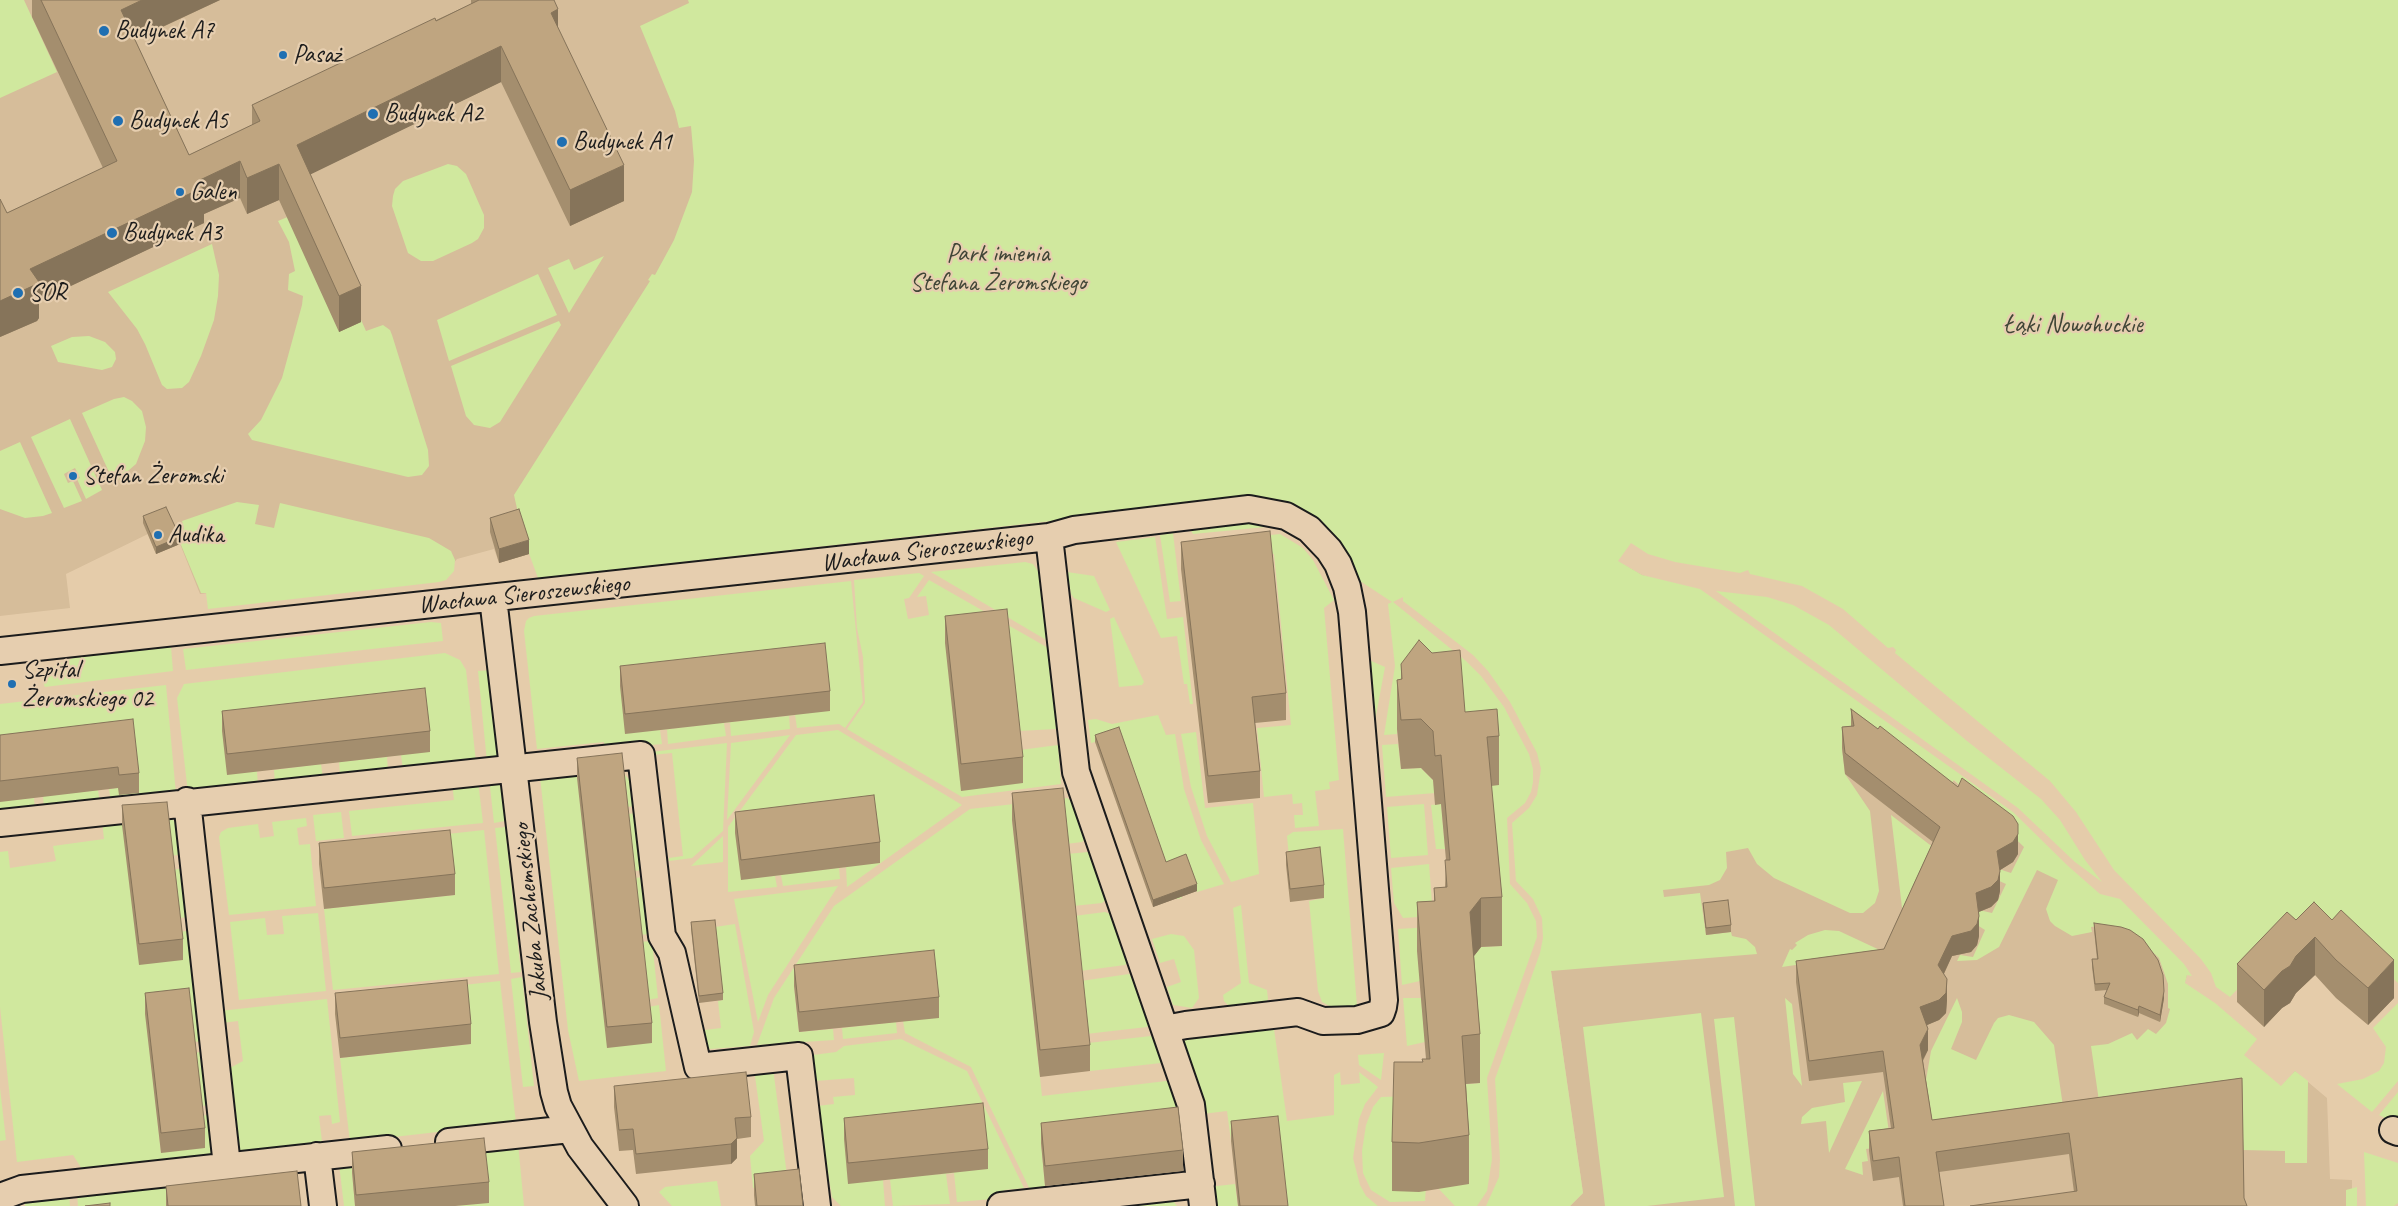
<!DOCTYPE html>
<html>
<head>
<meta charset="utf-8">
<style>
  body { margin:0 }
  canvas { display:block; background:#e5ccaa }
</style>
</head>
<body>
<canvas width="2398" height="1206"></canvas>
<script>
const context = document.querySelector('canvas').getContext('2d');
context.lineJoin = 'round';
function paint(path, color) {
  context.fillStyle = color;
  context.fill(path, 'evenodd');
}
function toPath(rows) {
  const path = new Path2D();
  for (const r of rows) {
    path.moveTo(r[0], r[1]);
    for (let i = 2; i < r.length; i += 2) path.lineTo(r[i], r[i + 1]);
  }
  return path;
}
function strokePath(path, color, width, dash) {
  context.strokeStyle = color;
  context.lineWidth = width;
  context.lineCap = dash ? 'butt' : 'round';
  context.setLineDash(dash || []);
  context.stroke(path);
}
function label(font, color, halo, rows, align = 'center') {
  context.font = font + ' Caveat,sans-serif';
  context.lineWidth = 4.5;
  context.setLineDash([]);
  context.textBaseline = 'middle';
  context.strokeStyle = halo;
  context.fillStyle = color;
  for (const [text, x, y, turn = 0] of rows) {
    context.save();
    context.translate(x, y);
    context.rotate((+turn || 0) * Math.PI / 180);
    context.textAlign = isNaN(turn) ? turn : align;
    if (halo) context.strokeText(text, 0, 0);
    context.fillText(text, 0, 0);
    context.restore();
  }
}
paint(toPath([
  [0,0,859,0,525,540,529,554,499,563,494,549,457,559,452,565,200,594,180,544,156,554,148,534,66,574,70,608,0,616],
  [1617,561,1642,575,1690,591,1953,780,2099,897,2187,975,2184,985,2246,1091,2281,1087,2295,1071,2327,1098,2330,1179,2352,1180,2352,1206,1570,1206,1583,1193,1551,971]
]), '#d6bd9a');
paint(toPath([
  [0,0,24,0,57,72,0,98],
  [688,0,2398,0,2398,983,2317,906,2230,997,2216,987,2211,973,2201,959,2114,870,2076,812,2050,781,1895,653,1896,650,1893,647,1888,648,1843,609,1802,586,1750,574,1748,570,1740,573,1675,562,1648,554,1631,543,1618,561,1642,575,1700,589,2013,812,2068,866,2100,894,2120,899,2184,964,2192,976,2187,975,2185,983,2215,1003,2257,1039,2244,1055,2281,1086,2295,1071,2308,1081,2307,1163,2285,1163,2285,1151,2243,1150,2101,1115,2091,1046,2108,1044,2132,1033,2137,1040,2148,1029,2156,1034,2166,1023,2170,1009,2168,1008,2168,984,2159,958,2139,939,2100,926,2091,927,2092,932,2072,936,2055,926,2050,921,2046,909,2058,880,2037,870,1999,947,1977,960,1957,961,1960,955,1973,957,1985,930,1974,923,1979,910,1992,913,2006,884,1995,879,1999,869,2011,873,2024,847,1954,780,1942,795,1842,748,1845,774,1870,811,1879,891,1875,903,1863,913,1850,913,1774,878,1757,864,1748,848,1726,852,1727,868,1720,880,1709,885,1663,890,1664,897,1700,893,1706,935,1731,932,1732,936,1746,939,1755,947,1757,954,1551,971,1583,1193,1570,1206,1486,1206,1499,1177,1500,1159,1495,1079,1540,953,1543,938,1542,918,1533,899,1516,881,1512,823,1529,808,1537,795,1541,769,1537,753,1510,702,1488,671,1473,655,1403,601,1403,597,1393,602,1466,661,1481,676,1504,707,1529,754,1533,769,1533,782,1531,792,1525,803,1507,818,1510,884,1527,903,1536,921,1537,937,1487,1078,1492,1159,1487,1191,1477,1206,1455,1206,1438,1188,1459,1085,1480,1083,1470,961,1481,947,1501,946,1487,786,1397,729,1397,734,1384,735,1395,666,1388,604,1392,602,1357,579,1338,541,1317,520,1279,500,1250,499,538,578,524,540,514,495,650,281,648,280,652,274,655,275,674,240,692,192,694,161,691,126,679,128,675,111,640,26,689,3],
  [448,164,457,166,466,174,484,215,484,228,478,239,472,243,433,261,421,261,408,253,392,206,393,196,395,189,403,181],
  [311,207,366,331,383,325,390,330,392,335,428,450,429,466,422,475,408,477,252,440,248,434,261,420,282,378,302,305,303,296,288,290,289,274,295,271,289,242,278,221],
  [212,244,219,275,218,296,214,320,201,356,189,382,182,388,167,389,162,385,145,344,137,329,108,292],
  [604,256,569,313,548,268,569,259,574,270],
  [538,274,557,315,449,361,437,320],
  [559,321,561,325,500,422,490,428,474,425,466,416,451,366],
  [89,336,105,342,115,352,116,359,112,367,102,370,58,362,51,346,72,337],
  [124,397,132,401,142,411,146,427,145,441,136,464,114,483,82,413,114,399],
  [70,419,102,490,86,499,77,479,80,478,75,468,64,474,68,483,73,481,82,501,64,508,31,437],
  [20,442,52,513,43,516,25,518,0,509,0,451],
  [237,502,259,505,255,524,274,528,280,503,429,538,451,551,455,560,454,571,446,580,439,582,208,609,206,593,201,593,176,533,184,529,182,521],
  [1242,520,1276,526,1193,534,1188,526],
  [1173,533,1181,601,1170,602,1160,535],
  [1280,534,1303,548,1313,560,1334,600,1324,608,1339,780,1329,782,1330,789,1315,791,1319,826,1295,828,1294,815,1303,815,1302,803,1293,804,1292,794,1264,797,1257,728,1291,725,1274,554,1262,555,1263,536],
  [1155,537,1167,619,1183,617,1193,704,1190,704,1187,684,1184,684,1177,636,1161,638,1116,542],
  [1025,562,1033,564,1040,574,1048,641,931,572],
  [1067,572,1094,576,1110,610,1106,612,1074,598,1071,594],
  [919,573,924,576,909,598,904,599,908,619,929,615,926,596,917,597,929,580,1050,649,1056,729,1018,731,1020,750,1058,745,1061,784,962,797,847,729,865,703,863,657,857,628,854,580],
  [851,581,863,702,845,728,839,724,797,728,795,715,625,734,660,730,662,744,605,749,604,742,537,749,524,631,526,621,529,618,534,616],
  [1716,591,1767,597,1793,605,1829,625,1967,741,2041,799,2060,820,2085,860,2102,882,2075,862,2018,808],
  [1114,617,1144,682,1142,685,1119,687,1110,619],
  [431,622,441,623,443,641,186,670,183,649],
  [171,647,173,671,45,687,42,680,41,672,73,658],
  [445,653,460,660,466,670,476,762,403,770,401,755,257,771,258,786,188,793,177,698,184,684],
  [1369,660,1385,667,1375,721,1375,720],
  [491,670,499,751,495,759,487,762,478,671],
  [166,685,176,794,111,802,109,789,138,785,0,755,0,704],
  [1158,715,1166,735,1175,734,1184,789,1201,840,1224,884,1197,892,1186,862,1172,867,1182,898,1177,899,1095,742,1091,743,1088,720,1096,719,1112,724],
  [789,716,790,729,731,736,730,722],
  [724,723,726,736,668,744,667,729],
  [838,730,962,805,847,887,846,867,741,880,775,876,777,887,728,892,728,827,796,735],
  [1196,732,1205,808,1253,803,1259,874,1231,882,1207,836,1191,787,1181,734],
  [790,735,727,820,731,743],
  [727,743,723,831,692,858,669,861,669,858,683,856,672,753,651,755,651,752],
  [1398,744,1401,769,1421,768,1433,780,1435,793,1386,797,1382,745],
  [387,757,388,770,340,776,339,762],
  [321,764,323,778,275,784,274,770],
  [619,768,631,782,637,806,626,807,648,1007,659,1005,666,1071,579,1081,568,1030,540,777],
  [489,778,501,783,505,821,494,823],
  [478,781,483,823,352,836,349,811,454,800,452,783],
  [98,790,100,803,44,809,43,796],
  [34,798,35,810,0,814,0,801],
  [1067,798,1073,802,1086,838,1082,842,1066,844,1012,820,1042,1096,1166,1081,1172,1083,1184,1127,1041,1143,1046,1197,1034,1198,971,1067,905,1033,903,1021,794,986,799,1032,833,1029,834,1040,757,1045,774,998,834,906,970,809],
  [1424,804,1428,855,1391,858,1387,807],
  [1441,804,1445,849,1436,849,1431,805],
  [341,812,344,838,316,841,313,815],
  [638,813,644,870,633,871,627,814],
  [1891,815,1934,848,1903,916],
  [169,817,179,825,184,854,171,856,180,932,192,930,205,1041,193,1042,146,1014,161,1153,201,1116,213,1114,213,1152,208,1155,82,1169,73,1155,17,1162,0,1007,0,852,8,851,10,868,56,861,53,846,104,839,102,821],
  [306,818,307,826,297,828,299,845,310,844,316,906,229,915,219,837,221,832,228,828,258,824,260,838,274,836,272,822],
  [505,827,521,972,511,973,495,828],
  [1343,829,1357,1006,1335,1009,1322,1002,1318,991,1309,901,1324,898,1289,857,1287,836,1293,832],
  [484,830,499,974,333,990,324,909,455,895,420,837],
  [723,836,723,862,691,866],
  [1088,852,1092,855,1107,899,1102,903,1073,906,1067,854],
  [1429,864,1433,916,1403,918,1394,903,1391,868],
  [185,868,190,917,178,918,172,870],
  [839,868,840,879,783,886,781,875],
  [645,877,651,934,640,935,634,878],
  [838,886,768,995,758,1022,734,899],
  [1241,905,1249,983,1267,990,1268,999,1266,1003,1230,1007,1224,1001,1223,995,1241,983,1233,908],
  [1105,912,1112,915,1129,961,1125,965,1080,971,1074,916],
  [318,913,326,991,239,1000,230,922,265,918,267,935,284,934,282,916],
  [735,924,754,1032,750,1046,710,1049,707,1046,705,1030,721,1028,718,1001,723,1000,715,927],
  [1447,926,1420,981,1402,985,1398,929],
  [1825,930,1839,931,1884,952,1782,967,1790,949,1792,950,1797,945,1795,943,1808,935],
  [1171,934,1184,936,1194,950,1199,998,1192,1008,1173,1005,1167,987,1181,982,1174,959,1160,963,1152,939],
  [652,941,658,998,647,1000,640,942],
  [1129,974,1134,979,1151,1021,1147,1027,1086,1034,1081,981],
  [522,977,534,1086,523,1087,511,979],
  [500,981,516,1123,350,1142,340,1058,471,1044,436,988],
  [1403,998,1421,998,1425,1042,1407,1046],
  [1785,998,1792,1004,1802,1086,1793,1074],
  [1957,998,1962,1012,1962,1022,1951,1049,1976,1060,1994,1023,1998,1018,2009,1015,2034,1022,2054,1045,2065,1120,1944,1136,1932,1120,1926,1080,1931,1051],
  [327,999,340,1122,332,1124,331,1115,319,1116,322,1142,239,1152,228,1069,243,1061,238,1021,222,1023,220,1011],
  [2398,1003,2398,1081,2372,1112,2337,1084,2363,1079,2379,1071,2384,1063,2386,1047,2373,1028],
  [1701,1013,1724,1197,1647,1206,1605,1206,1583,1027],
  [1734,1017,1755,1206,1735,1206,1714,1019],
  [896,1022,897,1033,843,1039,842,1028],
  [1246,1026,1247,1033,1274,1029,1287,1121,1334,1115,1334,1075,1340,1072,1341,1085,1360,1083,1359,1072,1378,1087,1365,1104,1359,1119,1353,1158,1360,1185,1366,1196,1378,1206,1286,1206,1231,1141,1227,1111,1202,1114,1180,1050,1189,1034,1205,1032,1206,1038,1230,1035,1229,1029],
  [1151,1036,1158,1042,1164,1058,1161,1063,1090,1071,1088,1043],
  [901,1039,967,1071,1024,1188,1004,1190,1004,1198,957,1202,954,1173,883,1180,885,1206,841,1206,832,1197,817,1106,834,1104,833,1097,855,1095,854,1078,815,1081,813,1055,836,1052,844,1046],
  [206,1051,212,1105,200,1106,194,1053],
  [1384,1053,1381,1080,1359,1065,1358,1055],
  [773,1068,788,1183,753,1188,750,1156,764,1141,754,1069],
  [1862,1081,1829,1153,1826,1121,1801,1124,1802,1117,1812,1108,1845,1102,1843,1083],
  [0,1088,6,1140,0,1141],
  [1883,1091,1891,1146,1866,1149,1868,1161,1862,1162,1863,1175,1845,1169],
  [2398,1092,2398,1125,2379,1115],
  [1413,1096,1426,1186,1425,1201,1390,1202,1371,1190,1363,1173,1362,1151,1366,1125,1373,1107,1381,1097],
  [518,1143,524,1206,455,1206,489,1202,455,1150],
  [2364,1152,2398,1163,2398,1203,2394,1206,2366,1206],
  [381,1159,352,1172,355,1206,344,1206,339,1164],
  [946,1174,950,1204,893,1206,890,1179],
  [191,1179,169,1206,78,1206,77,1193],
  [717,1181,721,1206,672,1206,659,1192,665,1187],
  [1235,1184,1238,1206,1210,1206,1208,1187],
  [2357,1187,2357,1206,2346,1206,2346,1190],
  [69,1193,70,1206,25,1206,25,1198],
  [1172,1199,1177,1206,1131,1206,1133,1202]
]), '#d0e89e');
const street = toPath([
  [1049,537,1076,772,1191,1105,1203,1206],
  [493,598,543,1022,554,1092,558,1106,580,1147,625,1206],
  [0,651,1049,537,1074,530,1249,509,1286,516,1309,529,1329,550,1338,564,1347,587,1352,612,1368,803,1384,1000,1383,1007,1381,1013,1357,1020,1323,1021,1298,1012,1186,1025,1165,1029],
  [187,801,227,1166],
  [0,823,641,755,662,936,672,953,698,1067,799,1056,817,1206],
  [2393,1130,2398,1132],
  [449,1142,570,1129],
  [317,1156,323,1206],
  [0,1197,22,1189,388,1149],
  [1001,1206,1201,1184]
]);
strokePath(street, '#1c1c1c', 30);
strokePath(street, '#e6ceaf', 26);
paint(toPath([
  [32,0,220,0,135,40,189,155,252,125,252,105,471,4,471,0,554,0,558,29,624,201,570,226,501,82,310,174,361,322,339,332,279,200,247,214,240,198,204,214,204,223,39,301,39,318,37,321,0,337,0,199,7,213,103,168,32,17],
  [143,516,180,544,156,554,143,523],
  [490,518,529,554,499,563,490,532],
  [1181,542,1286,693,1286,720,1255,723,1260,771,1260,798,1208,803,1181,569],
  [945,616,1023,757,1023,783,961,791,945,643],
  [1401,664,1465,712,1499,736,1499,785,1491,786,1502,897,1502,946,1481,947,1474,956,1480,1034,1480,1083,1466,1084,1469,1135,1469,1184,1419,1192,1392,1191,1392,1142,1422,1062,1426,1059,1417,951,1417,902,1434,901,1434,888,1445,887,1446,860,1441,804,1435,805,1433,780,1421,768,1401,769,1397,729,1397,680,1401,679],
  [620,666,830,691,830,711,625,734,620,686],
  [1851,709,1878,729,1958,787,2018,824,2018,854,2013,862,2000,870,2000,891,1998,900,1991,907,1979,912,1979,936,1977,945,1971,952,1952,956,1944,974,1947,1000,1946,1013,1939,1020,1927,1025,1928,1050,1923,1061,1932,1120,2242,1078,2244,1198,2074,1192,2069,1154,1939,1172,1944,1206,1903,1206,1899,1177,1873,1181,1869,1151,1869,1131,1891,1128,1883,1072,1809,1081,1796,982,1796,961,1884,949,1933,842,1845,774,1842,748,1842,727,1851,726],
  [222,711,430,731,430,752,227,775,222,731],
  [0,735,139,773,139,793,119,795,118,788,0,802],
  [1095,735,1166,862,1197,891,1153,907,1095,742],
  [577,758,652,1023,652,1043,607,1048,577,778],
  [1012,793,1090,1045,1090,1071,1040,1077,1012,820],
  [122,805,183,939,183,960,139,965,122,825],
  [735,812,880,842,880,863,741,880,735,833],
  [319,843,455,874,455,895,324,909,319,864],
  [1286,852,1324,885,1324,898,1290,902,1286,865],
  [1703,903,1731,925,1731,932,1706,935],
  [2296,920,2394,998,2368,1025,2336,998,2315,975,2296,993,2290,1003,2282,1008,2264,1027,2237,1002,2237,964],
  [691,922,723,993,723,1000,699,1003,691,929],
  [2094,923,2164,998,2160,1022,2139,1013,2138,1017,2104,1004,2104,997,2107,990,2095,991,2092,967,2092,959,2097,959,2094,930],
  [794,965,939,997,939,1018,799,1032,794,986],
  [145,993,205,1128,205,1148,161,1153,145,1014],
  [335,993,471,1024,471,1044,340,1058,335,1014],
  [614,1086,751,1117,751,1137,737,1139,737,1158,731,1164,636,1174,633,1150,619,1151,614,1107],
  [844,1118,988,1149,988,1169,848,1184,844,1139],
  [1231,1121,1288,1206,1238,1206,1231,1141],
  [1041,1123,1183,1150,1183,1171,1045,1186,1041,1143],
  [352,1152,489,1182,489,1203,455,1206,355,1206,352,1172],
  [754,1174,803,1206,755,1206,754,1195],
  [166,1186,301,1206,166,1206]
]), '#a48e6e');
paint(toPath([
  [142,0,220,0,121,46,121,10],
  [558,9,558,45,551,13],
  [501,46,501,82,297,181,297,145],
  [240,161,240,198,204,214,204,223,39,301,39,318,37,321,0,337,0,301,30,269,200,180],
  [279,164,279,200,247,214,247,178],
  [624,165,624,201,570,226,570,190],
  [361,286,361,322,339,332,339,296],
  [180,537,180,544,156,554,156,547],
  [529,540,529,554,499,563,499,549],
  [2018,834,2018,854,2013,862,1997,872,1997,851],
  [2000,871,2000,891,1998,900,1991,907,1976,913,1976,893],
  [1197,884,1197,891,1153,907,1153,900],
  [1481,898,1481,947,1470,961,1470,912],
  [1979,916,1979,936,1977,945,1971,952,1952,956,1938,986,1938,965,1952,936],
  [2315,937,2315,975,2296,993,2290,1003,2282,1008,2264,1027,2264,990,2296,956],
  [2394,960,2394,998,2368,1025,2368,988],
  [1947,979,1947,1000,1946,1013,1939,1020,1920,1028,1920,1007],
  [2164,991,2164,998,2160,1022,2160,1015],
  [2139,1006,2139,1013,2138,1017,2138,1010],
  [1928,1029,1928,1050,1920,1065,1920,1045],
  [737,1138,737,1158,731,1164,731,1144]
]), '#86745a');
const building = toPath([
  [41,0,142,0,121,10,189,155,260,121,252,105,435,18,436,21,479,0,554,0,558,9,551,13,624,165,570,190,501,46,297,145,361,286,339,296,279,164,247,178,240,161,200,180,204,187,30,269,39,282,37,284,0,301,0,199,7,213,117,161,41,0],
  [166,507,180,537,156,547,143,516,166,507],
  [519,509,529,540,499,549,490,518,519,509],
  [1270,531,1286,693,1252,697,1260,771,1208,776,1181,542,1270,531],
  [1007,609,1023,757,961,764,945,616,1007,609],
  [1419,640,1432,653,1460,650,1465,712,1497,709,1499,736,1487,737,1502,897,1481,898,1470,912,1480,1034,1462,1036,1469,1135,1419,1143,1392,1142,1394,1062,1423,1062,1422,1059,1430,1059,1417,902,1435,901,1434,888,1447,887,1445,860,1450,860,1441,755,1435,756,1433,731,1421,719,1401,720,1397,680,1402,679,1401,664,1419,640],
  [825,643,830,691,625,714,620,666,825,643],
  [425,688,430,731,227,754,222,711,425,688],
  [1851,709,1878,729,1880,726,1958,787,1962,778,2013,816,2018,824,2018,834,2013,842,1997,851,2000,871,1998,880,1991,887,1976,893,1979,916,1977,924,1971,931,1952,936,1938,965,1947,979,1946,993,1939,1000,1920,1007,1928,1029,1920,1045,1932,1120,2242,1078,2244,1198,2247,1206,1970,1206,2077,1191,2069,1133,1936,1152,1944,1206,1905,1206,1899,1157,1873,1161,1869,1131,1894,1128,1883,1051,1809,1061,1796,961,1884,949,1940,827,1845,753,1842,727,1854,726,1851,709],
  [133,719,139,773,119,775,118,767,0,781,0,735,133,719],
  [1119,727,1166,862,1186,854,1197,884,1153,900,1095,735,1119,727],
  [622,753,652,1023,607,1027,577,758,622,753],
  [1063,788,1090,1045,1040,1050,1012,793,1063,788],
  [874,795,880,842,741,860,735,812,874,795],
  [167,802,183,939,139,944,122,805,167,802],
  [450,830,455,874,324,888,319,843,450,830],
  [1320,847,1324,885,1290,889,1286,852,1320,847],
  [1728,900,1731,925,1706,928,1703,903,1728,900],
  [2314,902,2332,920,2341,910,2394,960,2368,988,2336,960,2315,937,2296,956,2290,966,2282,971,2264,990,2237,964,2287,912,2296,920,2314,902],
  [715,920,723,993,699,996,691,922,715,920],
  [2094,923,2121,927,2130,930,2143,939,2158,960,2163,975,2164,991,2160,1015,2139,1006,2138,1010,2104,997,2110,983,2095,984,2092,959,2098,959,2094,923],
  [934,950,939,997,799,1012,794,965,934,950],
  [467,980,471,1024,340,1038,335,993,467,980],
  [189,988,205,1128,161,1133,145,993,189,988],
  [746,1072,751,1117,735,1118,737,1138,731,1144,636,1154,633,1129,619,1130,614,1086,746,1072],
  [983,1103,988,1149,848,1163,844,1118,983,1103],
  [1178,1107,1183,1150,1045,1166,1041,1123,1178,1107],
  [1278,1116,1288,1206,1240,1206,1231,1121,1278,1116],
  [484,1138,489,1182,356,1195,352,1152,484,1138],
  [799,1169,803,1206,757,1206,754,1174,799,1169],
  [297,1171,301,1206,168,1206,166,1186,297,1171],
  [110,1203,110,1206,85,1206,110,1203]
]);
paint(building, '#bfa580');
strokePath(building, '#86745a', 1);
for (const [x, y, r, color] of [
  [104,31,6,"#1f6fb2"],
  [283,55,5,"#1f6fb2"],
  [373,114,6,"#1f6fb2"],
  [118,121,6,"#1f6fb2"],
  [562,142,6,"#1f6fb2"],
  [180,192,5,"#1f6fb2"],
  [112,233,6,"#1f6fb2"],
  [18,293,6,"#1f6fb2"],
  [73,476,5,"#1f6fb2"],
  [158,535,5,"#1f6fb2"],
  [12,684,5,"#1f6fb2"]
]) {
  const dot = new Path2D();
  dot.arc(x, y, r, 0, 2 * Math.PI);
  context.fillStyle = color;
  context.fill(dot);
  strokePath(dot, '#e6ceaf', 2);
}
label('25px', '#1c1c1c', '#e6ceaf', [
  ["Budynek A7",115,31],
  ["Pasaż",293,55],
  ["Budynek A2",384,114],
  ["Budynek A5",129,121],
  ["Budynek A1",573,142],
  ["Galen",190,192],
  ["Budynek A3",123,233],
  ["SOR",29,293],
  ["Stefan Żeromski",83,476],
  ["Audika",168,535],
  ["Szpital",22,670],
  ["Żeromskiego 02",22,699]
], 'left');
label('25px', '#404536', '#e6ceaf', [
  ["Park imienia",998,254],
  ["Stefana Żeromskiego",998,283],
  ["Łąki Nowohuckie",2073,325]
]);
label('25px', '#1c1c1c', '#e6ceaf', [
  ["Wacława Sieroszewskiego",927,551,-7],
  ["Wacława Sieroszewskiego",524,595,-6],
  ["Jakuba Zachemskiego",531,912,-96]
]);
</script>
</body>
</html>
